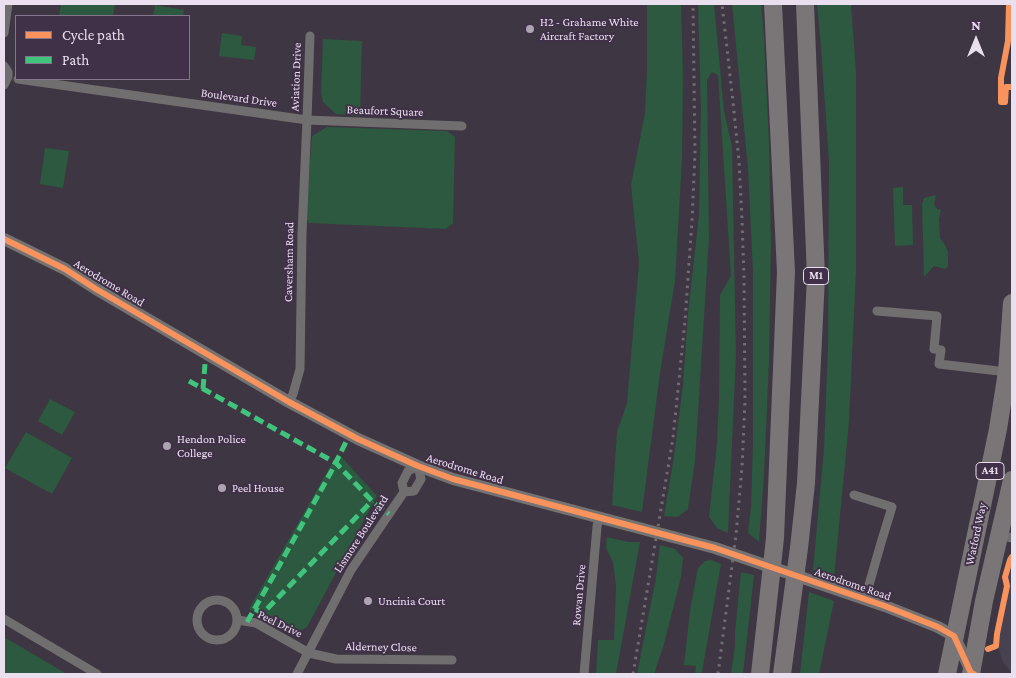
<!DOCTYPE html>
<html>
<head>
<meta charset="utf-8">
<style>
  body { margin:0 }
  #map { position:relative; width:1016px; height:678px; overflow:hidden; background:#3e3642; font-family:"Crimson Pro",serif }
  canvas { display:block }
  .frame { position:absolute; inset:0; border:5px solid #e9dfee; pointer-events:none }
  .legend { position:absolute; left:15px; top:15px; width:175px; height:65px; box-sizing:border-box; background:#403048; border:1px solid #84768a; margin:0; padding:6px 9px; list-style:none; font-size:15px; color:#e9dfee }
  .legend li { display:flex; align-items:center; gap:10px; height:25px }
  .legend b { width:25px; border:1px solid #84768a }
  .north { position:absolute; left:951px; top:15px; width:50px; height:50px; -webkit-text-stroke:4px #403048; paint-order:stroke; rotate:0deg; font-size:14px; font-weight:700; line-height:20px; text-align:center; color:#e9dfee }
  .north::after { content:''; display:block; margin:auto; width:18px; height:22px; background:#e9dfee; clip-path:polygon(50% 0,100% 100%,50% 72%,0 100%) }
</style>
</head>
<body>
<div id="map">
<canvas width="1016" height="678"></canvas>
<div class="frame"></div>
<ul class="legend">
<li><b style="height:6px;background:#f8935d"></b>Cycle path</li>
<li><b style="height:6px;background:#40c37c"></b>Path</li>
</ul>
<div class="north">N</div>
</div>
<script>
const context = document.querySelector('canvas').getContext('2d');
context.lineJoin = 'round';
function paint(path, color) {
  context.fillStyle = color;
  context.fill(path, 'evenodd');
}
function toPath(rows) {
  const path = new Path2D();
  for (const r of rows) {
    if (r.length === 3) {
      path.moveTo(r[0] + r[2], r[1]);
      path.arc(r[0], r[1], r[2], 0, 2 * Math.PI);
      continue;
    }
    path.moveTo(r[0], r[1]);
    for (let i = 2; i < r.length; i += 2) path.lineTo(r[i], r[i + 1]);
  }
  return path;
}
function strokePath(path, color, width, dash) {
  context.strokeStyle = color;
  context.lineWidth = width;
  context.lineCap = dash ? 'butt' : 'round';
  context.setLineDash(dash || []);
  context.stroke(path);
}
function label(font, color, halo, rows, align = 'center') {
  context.font = font + ' "Crimson Pro",serif';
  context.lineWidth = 4;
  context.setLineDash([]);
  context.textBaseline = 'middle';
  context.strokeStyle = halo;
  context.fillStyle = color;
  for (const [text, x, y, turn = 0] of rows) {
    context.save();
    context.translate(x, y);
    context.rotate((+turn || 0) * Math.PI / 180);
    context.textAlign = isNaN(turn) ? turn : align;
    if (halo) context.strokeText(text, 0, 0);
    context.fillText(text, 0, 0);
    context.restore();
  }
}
paint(toPath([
  [1012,566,1012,674,1003,662,995,638,1008,573]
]), '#464252');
paint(toPath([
  [61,4,115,4,113,16,59,16],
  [647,4,681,4,683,75,682,160,675,281,660,373,642,512,612,505,617,432,627,403,639,263,631,185,645,113,647,70],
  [698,4,714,4,724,111,732,147,736,355,728,533,717,528,709,517,717,444,719,398,720,295,731,276,718,75,712,72,707,80,709,238,695,461,688,509,678,517,664,516,674,457,683,385,688,314,699,215,701,108],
  [732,4,761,4,764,36,769,144,771,240,769,362,764,475,759,542,748,533,751,507,753,442,753,273,748,168],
  [817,4,851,4,856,72,856,271,849,422,834,578,813,570,824,449,828,347,829,162,821,47],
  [155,5,184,10,183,16,153,16],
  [222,33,242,36,241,45,256,47,254,60,219,56],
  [323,39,362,41,360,116,336,114,323,102,321,92],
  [327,127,447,131,455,137,453,223,446,229,309,223,306,218,312,136],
  [45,148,69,151,63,188,40,184],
  [903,187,903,205,912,205,913,245,895,246,893,188],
  [936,195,934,204,937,209,941,210,939,219,940,238,945,245,948,252,948,266,945,269,934,266,924,277,922,204,924,198],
  [50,399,75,412,62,435,38,421],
  [26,432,72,458,52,494,5,468],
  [338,453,377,496,307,627,293,635,249,609],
  [607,537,628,542,640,542,616,674,596,674,598,640,614,640,616,586,613,562,606,548],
  [660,545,675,549,683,558,681,577,664,644,654,674,637,674,656,578],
  [711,560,721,564,702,672,701,674,695,674,696,666,684,665,690,610,698,568,705,561],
  [741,572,754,575,743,674,731,674,735,645,735,632],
  [809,592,834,601,819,674,800,674],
  [4,637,67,674,68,674,4,674]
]), '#2c593f');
strokePath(toPath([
  [4,33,8,4],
  [4,66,8,72,8,77,4,85],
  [18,79,307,120,462,126],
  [877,311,937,316,934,349,941,350,939,364,1007,372],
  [289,402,293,394,300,369,302,233,307,120,310,36],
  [854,495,892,507,881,543,865,599],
  [999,535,1012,538],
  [217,620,20],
  [4,619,97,674],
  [238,620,256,623,309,653,336,659,452,660],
  [297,674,351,570,404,492,402,483,408,471,418,466,421,479,414,491,404,492],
  [584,674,597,527,599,517]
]), '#716e6f', 9);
strokePath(toPath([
  [4,239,65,269,96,289,289,402,358,439,418,466,453,479,715,548,885,606,938,627,954,636,972,673]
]), '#747272', 12);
strokePath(toPath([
  [760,674,775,538,786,272,773,4],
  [782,674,799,548,806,483,816,277,805,4],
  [947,674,998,429,1007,372,1012,303],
  [971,674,984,601,1012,480]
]), '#7a7677', 18);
strokePath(toPath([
  [633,674,673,438,685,321,692,221,695,154,693,4],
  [718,674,736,535,742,467,745,401,744,276,742,220,739,161,733,102,722,4]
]), '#716d72', 3, [2.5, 5]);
strokePath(toPath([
  [189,381,336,463,372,501,389,514],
  [203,389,205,364],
  [255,609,263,613,372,501],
  [247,622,274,575,331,472,346,442]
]), '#40c37c', 5, [10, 5]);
strokePath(toPath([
  [1009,4,1008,41,1001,78,1001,102,1005,102,1006,87,1012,87],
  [4,239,65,269,96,289,289,402,358,439,418,466,453,479,715,548,885,606,938,627,954,636,971,673,974,674],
  [988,649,996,646,997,634,1007,586,1005,577,1010,560,1012,557]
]), '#f8935d', 6);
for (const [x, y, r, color] of [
  [530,29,5,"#ada4b2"],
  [167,446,5,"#ada4b2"],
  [222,488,5,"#ada4b2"],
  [368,601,5,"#ada4b2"]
]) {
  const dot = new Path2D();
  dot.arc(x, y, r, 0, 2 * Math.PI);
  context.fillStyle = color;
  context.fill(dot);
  strokePath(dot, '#403048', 2);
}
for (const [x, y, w] of [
  [816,276,25],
  [990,471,28]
]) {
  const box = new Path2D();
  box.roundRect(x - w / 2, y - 8.5, w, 17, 4);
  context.fillStyle = '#403048';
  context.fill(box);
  strokePath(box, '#e9dfee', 1);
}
label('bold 11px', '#e9dfee', null, [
  ["M1",816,276],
  ["A41",990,471]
]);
label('12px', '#e9dfee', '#403048', [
  ["H2 - Grahame White",540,22],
  ["Aircraft Factory",540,36],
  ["Hendon Police",177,439],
  ["College",177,453],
  ["Peel House",232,488],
  ["Uncinia Court",378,601]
], 'left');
label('12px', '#e9dfee', '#403048', [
  ["Aviation Drive",296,77,-88],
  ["Boulevard Drive",239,98,8],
  ["Beaufort Square",385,111,2],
  ["Caversham Road",289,262,-89],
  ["Aerodrome Road",109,283,31],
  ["Aerodrome Road",465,469,17],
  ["Lismore Boulevard",361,534,-57],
  ["Watford Way",976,534,-78],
  ["Aerodrome Road",853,584,19],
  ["Rowan Drive",579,595,-85],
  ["Peel Drive",280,624,26],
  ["Alderney Close",381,647,1]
]);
</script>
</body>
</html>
